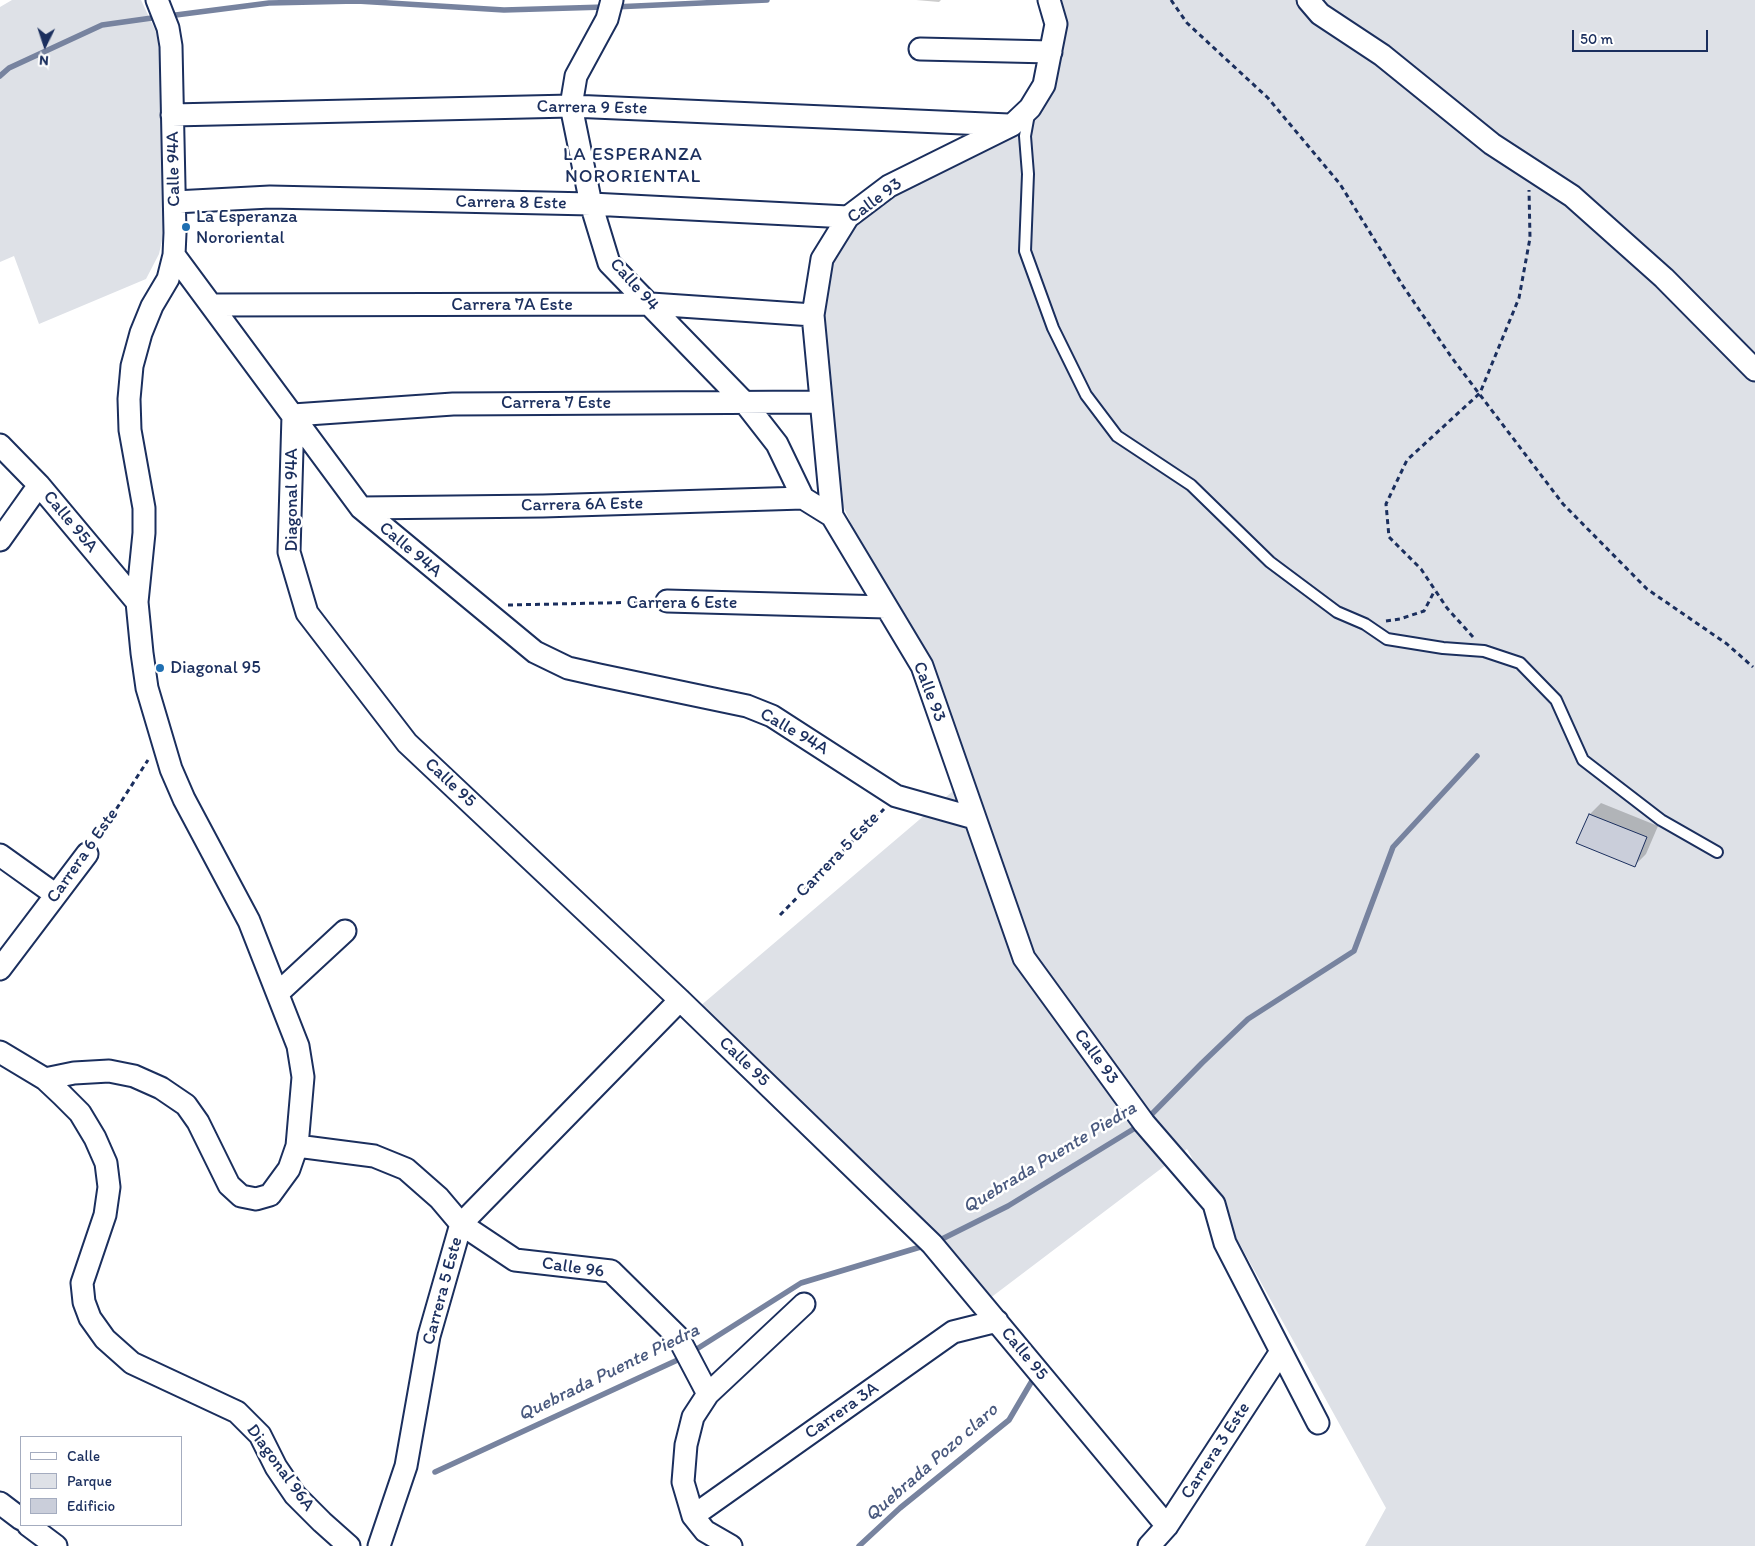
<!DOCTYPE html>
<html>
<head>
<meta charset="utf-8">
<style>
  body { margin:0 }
  #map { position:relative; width:1755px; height:1546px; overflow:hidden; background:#fff; font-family:Itim,sans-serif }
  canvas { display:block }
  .legend { position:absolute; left:20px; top:1436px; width:162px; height:90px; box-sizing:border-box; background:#fff; border:1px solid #a4acbf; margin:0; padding:6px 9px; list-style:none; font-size:15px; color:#1b2f5e }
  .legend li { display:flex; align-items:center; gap:10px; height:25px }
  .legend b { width:25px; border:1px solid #a4acbf }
  .north { position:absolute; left:20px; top:20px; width:50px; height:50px; -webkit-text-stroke:4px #fff; paint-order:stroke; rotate:184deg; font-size:14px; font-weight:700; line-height:20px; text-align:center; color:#1b2f5e }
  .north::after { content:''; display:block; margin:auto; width:18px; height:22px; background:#1b2f5e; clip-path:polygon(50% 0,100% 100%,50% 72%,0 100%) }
  .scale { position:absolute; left:1572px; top:30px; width:136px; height:22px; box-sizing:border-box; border:2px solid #1b2f5e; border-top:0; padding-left:6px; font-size:15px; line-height:18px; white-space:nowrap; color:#1b2f5e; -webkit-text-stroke:4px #fff; paint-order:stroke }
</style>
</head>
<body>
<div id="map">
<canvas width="1755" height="1546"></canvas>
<ul class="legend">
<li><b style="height:6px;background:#fff"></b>Calle</li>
<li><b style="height:14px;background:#dee1e7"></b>Parque</li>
<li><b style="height:14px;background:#caceda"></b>Edificio</li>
</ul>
<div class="north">N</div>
<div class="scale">50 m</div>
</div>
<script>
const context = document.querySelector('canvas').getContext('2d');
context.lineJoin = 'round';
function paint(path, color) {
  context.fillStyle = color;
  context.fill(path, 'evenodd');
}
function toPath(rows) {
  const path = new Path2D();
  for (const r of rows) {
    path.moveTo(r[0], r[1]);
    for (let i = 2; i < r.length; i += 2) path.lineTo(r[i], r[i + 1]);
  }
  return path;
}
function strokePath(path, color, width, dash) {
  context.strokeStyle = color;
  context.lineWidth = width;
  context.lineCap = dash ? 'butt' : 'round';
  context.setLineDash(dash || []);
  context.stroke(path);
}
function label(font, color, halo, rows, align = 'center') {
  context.font = font + ' Itim,sans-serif';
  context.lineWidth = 5;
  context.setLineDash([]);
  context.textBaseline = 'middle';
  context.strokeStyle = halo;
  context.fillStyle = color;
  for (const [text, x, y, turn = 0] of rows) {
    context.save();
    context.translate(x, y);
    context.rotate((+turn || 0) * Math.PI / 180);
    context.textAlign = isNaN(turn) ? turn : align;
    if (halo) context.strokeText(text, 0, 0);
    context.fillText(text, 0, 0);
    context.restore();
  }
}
paint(toPath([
  [12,0,141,0,156,32,164,64,165,227,159,254,146,279,39,324,14,256,0,262,0,7],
  [1049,0,1755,0,1755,1546,1365,1546,1386,1508,1187,1149,981,1305,699,1007,966,780,836,490,812,378,804,297,832,218,905,165,975,138,1036,94]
]), '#dee1e7');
paint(toPath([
  [916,0,941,0,939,2],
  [1601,803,1658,826,1646,854,1634,866,1590,814]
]), '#0003');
strokePath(toPath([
  [614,7,767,0],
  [168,16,269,3,357,1,504,10,605,7],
  [0,76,9,68,102,25,159,17],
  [1147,1119,1202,1063,1248,1019,1354,951,1393,847,1477,756],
  [936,1242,1008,1206,1140,1125],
  [692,1352,801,1283,927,1245],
  [435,1472,684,1357],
  [859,1546,900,1508,1009,1420,1036,1374]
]), '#77839f', 5.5);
const building = toPath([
  [1589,814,1647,837,1635,867,1576,843,1589,814]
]);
paint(building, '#caceda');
strokePath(building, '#1b2f5e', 1);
const service = toPath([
  [1029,114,1025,136,1028,174,1025,251,1053,328,1086,395,1117,436,1191,485,1270,562,1337,612,1365,624,1387,639,1443,648,1484,651,1520,663,1556,700,1583,760,1661,820,1717,852]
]);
const minor = toPath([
  [612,0,607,19,576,76,571,106,591,204,609,263,745,403,777,444,803,498,832,516],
  [1049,0,1056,24,1044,85,1030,108,1012,125,889,186,848,217,822,259,813,315,832,516,922,666,1024,958,1144,1123,1214,1204,1225,1243,1318,1423],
  [1308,0,1320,14,1382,55,1492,144,1572,196,1664,278,1755,370],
  [920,49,1051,52],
  [172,115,571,106,1009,125],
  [175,202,270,197,591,204,848,217],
  [174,255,361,508,535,652,568,668,599,675,747,706,772,716,896,796,974,818],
  [211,305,651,304,813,315],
  [819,402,453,404,293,415,289,552,307,613,407,743,680,1000,932,1244,1167,1526],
  [0,445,39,485,137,602],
  [361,508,543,506,803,498],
  [0,540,39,485],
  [667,601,886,607],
  [0,855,56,895],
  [0,969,87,854],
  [278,993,345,931],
  [0,1052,45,1079,62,1095,80,1113,95,1138,106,1163,109,1187,105,1215,82,1283,84,1302,90,1318,105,1339,132,1363,237,1412,260,1435,276,1467,295,1495,322,1522,349,1546],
  [45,1079,74,1073,109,1071,134,1076,161,1088,186,1105,198,1122,229,1185,241,1196,256,1199,270,1195,289,1169,297,1146,303,1077,298,1046,249,921,184,799,171,769,147,688,142,653,137,602,144,533,144,508,130,430,129,399,132,366,141,333,152,306,168,279,174,255,175,233,171,46,168,28,157,0],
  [297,1146,374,1156,406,1169,439,1198,461,1224,515,1260,611,1271,678,1337,708,1394],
  [0,1503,21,1519],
  [693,1516,953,1332,997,1321],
  [28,1525,56,1546],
  [379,1546,406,1466,429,1336,461,1224,680,1000],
  [731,1546,705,1531,693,1516,683,1482,686,1445,693,1417,708,1394,804,1304],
  [1149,1546,1167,1526,1280,1353]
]);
strokePath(service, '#1b2f5e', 14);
strokePath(minor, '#1b2f5e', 25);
strokePath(toPath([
  [1171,0,1187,23,1268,98,1340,184,1403,286,1452,358,1563,504,1647,589,1727,644,1753,667],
  [508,605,649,602],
  [1386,621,1400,619,1424,611,1435,590],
  [1473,637,1447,608,1421,569,1389,537,1386,504,1407,460,1480,393,1519,298,1530,238,1529,190],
  [97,839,148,760],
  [780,915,884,809]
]), '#1b2f5e', 3, [5, 4]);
strokePath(service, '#fff', 10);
strokePath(minor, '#fff', 21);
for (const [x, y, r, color] of [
  [186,227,5,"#1f6fb2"],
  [160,668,5,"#1f6fb2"]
]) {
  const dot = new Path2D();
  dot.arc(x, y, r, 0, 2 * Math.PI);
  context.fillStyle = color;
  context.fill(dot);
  strokePath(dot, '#fff', 2);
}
label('18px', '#1b2f5e', '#fff', [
  ["Carrera 9 Este",592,108,1],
  ["Calle 94A",174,169,-91],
  ["Calle 93",875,201,-37],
  ["Carrera 8 Este",511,203,1],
  ["Calle 94",634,285,48],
  ["Carrera 7A Este",512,305],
  ["Carrera 7 Este",556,403],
  ["Diagonal 94A",292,500,-90],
  ["Carrera 6A Este",582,505,-1],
  ["Calle 95A",70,522,50],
  ["Calle 94A",410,550,40],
  ["Carrera 6 Este",682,603],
  ["Calle 93",929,692,69],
  ["Calle 94A",794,732,30],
  ["Calle 95",450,783,43],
  ["Carrera 5 Este",838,855,-46],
  ["Carrera 6 Este",83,856,-55],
  ["Calle 93",1096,1057,54],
  ["Calle 95",744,1062,44],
  ["Calle 96",573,1268,8],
  ["Carrera 5 Este",443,1291,-75],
  ["Calle 95",1024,1354,50],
  ["Carrera 3A",842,1411,-35],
  ["Carrera 3 Este",1216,1451,-57],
  ["Diagonal 96A",280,1468,54]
]);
label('18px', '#1b2f5e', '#fff', [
  ["La Esperanza",196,217],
  ["Nororiental",196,238],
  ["Diagonal 95",170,668]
], 'left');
context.letterSpacing = '1px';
label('19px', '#1b2f5e', '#fff', [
  ["LA ESPERANZA",633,155],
  ["NORORIENTAL",633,177]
]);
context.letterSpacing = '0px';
label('italic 19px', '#49597e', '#fff', [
  ["Quebrada Puente Piedra",1050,1158,-31],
  ["Quebrada Puente Piedra",609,1373,-26],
  ["Quebrada Pozo claro",932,1463,-41]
]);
</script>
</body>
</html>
